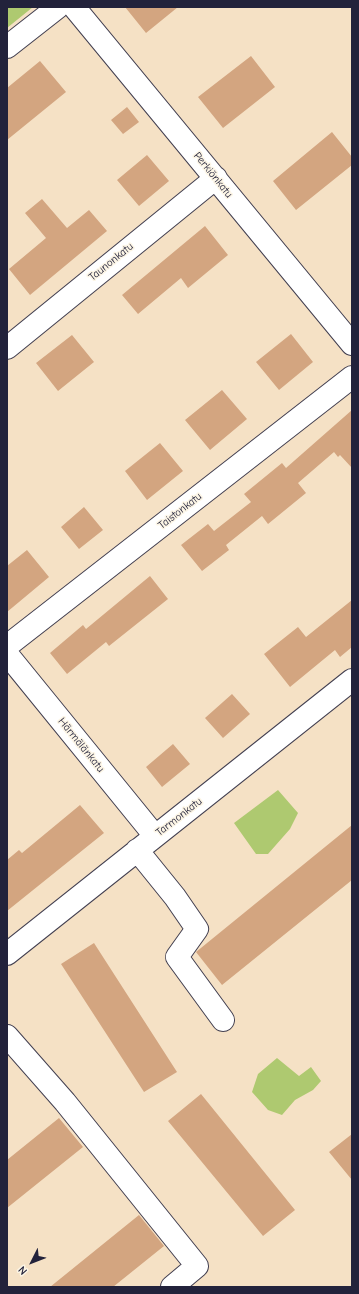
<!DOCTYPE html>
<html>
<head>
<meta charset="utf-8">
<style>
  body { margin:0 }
  #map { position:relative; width:359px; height:1294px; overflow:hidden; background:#f5e1c5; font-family:"Comic Neue",sans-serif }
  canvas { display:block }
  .frame { position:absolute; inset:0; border:8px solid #22223b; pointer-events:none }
  .north { position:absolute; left:12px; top:1242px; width:40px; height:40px; -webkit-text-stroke:3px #fcf5e5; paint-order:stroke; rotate:228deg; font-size:11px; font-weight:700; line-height:16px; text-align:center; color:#22223b }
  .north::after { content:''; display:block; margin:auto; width:14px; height:18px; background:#22223b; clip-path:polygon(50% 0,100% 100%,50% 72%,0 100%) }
</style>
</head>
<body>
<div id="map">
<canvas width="359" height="1294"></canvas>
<div class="frame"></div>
<div class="north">N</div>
</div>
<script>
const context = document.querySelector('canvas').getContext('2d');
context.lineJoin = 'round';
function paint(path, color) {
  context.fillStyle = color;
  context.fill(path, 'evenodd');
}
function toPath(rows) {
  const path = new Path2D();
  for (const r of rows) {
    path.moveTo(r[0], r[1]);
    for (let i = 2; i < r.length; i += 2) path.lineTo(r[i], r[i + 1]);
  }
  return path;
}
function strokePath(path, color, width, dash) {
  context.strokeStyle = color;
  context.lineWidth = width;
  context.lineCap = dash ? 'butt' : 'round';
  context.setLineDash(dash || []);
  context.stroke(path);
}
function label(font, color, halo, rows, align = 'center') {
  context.font = font + ' "Comic Neue",sans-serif';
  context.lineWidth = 3;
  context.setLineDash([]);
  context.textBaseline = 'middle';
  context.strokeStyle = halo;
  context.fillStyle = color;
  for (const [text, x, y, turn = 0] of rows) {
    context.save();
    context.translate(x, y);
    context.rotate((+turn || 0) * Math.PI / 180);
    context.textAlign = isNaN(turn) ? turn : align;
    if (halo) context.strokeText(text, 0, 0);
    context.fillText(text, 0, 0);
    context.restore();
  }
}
paint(toPath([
  [7,7,33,7,7,28],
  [278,790,298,813,290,829,268,854,256,854,234,823],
  [277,1058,299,1076,311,1067,321,1081,313,1090,295,1100,282,1115,268,1110,252,1092,258,1074]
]), '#aec970');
paint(toPath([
  [125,7,178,7,146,33],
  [251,56,275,87,223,128,198,97],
  [40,61,66,92,7,140,7,88],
  [127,107,139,122,123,134,111,120],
  [332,132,352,157,352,165,296,210,273,181],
  [147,155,169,181,139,206,117,180],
  [42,199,67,228,89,210,107,231,30,295,9,269,46,238,25,213],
  [205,226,228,255,188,288,181,278,138,314,122,295],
  [291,334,313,362,279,390,256,362],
  [72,335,94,362,58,391,36,363],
  [222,390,247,419,210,450,185,420],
  [352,410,352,468,340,455,338,457,334,452,298,483,306,493,268,524,262,516,226,545,229,550,202,571,181,545,208,524,214,531,251,502,244,494,282,463,286,468],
  [160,443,183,471,147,500,125,471],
  [84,507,103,530,79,549,61,527],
  [27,550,49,577,7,612,7,566],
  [150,576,168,599,109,646,106,642,67,674,50,653,83,625,86,629],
  [352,600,352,647,340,657,335,650,290,687,264,654,298,627,306,637],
  [232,694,250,714,223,738,205,718],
  [173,744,190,764,162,787,146,767],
  [80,805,104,833,7,911,7,860,19,850,22,853],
  [352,825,352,880,222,985,196,952],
  [94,943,177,1072,144,1092,61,964],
  [201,1094,295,1210,263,1236,168,1121],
  [59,1118,83,1147,7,1208,7,1160],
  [352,1134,352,1180,329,1152],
  [139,1215,164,1246,113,1287,50,1287]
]), '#d3a580');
const minor = toPath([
  [74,7,352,344],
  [7,47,58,7],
  [7,348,216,178],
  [7,646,352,377],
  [7,654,155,836],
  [137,850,175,897,197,929,177,957,223,1020],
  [7,954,352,680],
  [7,1036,65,1102,197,1266,172,1287]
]);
strokePath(minor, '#423f50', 24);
strokePath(minor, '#fff', 22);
label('11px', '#22223b', '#fcf5e5', [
  ["Perkiönkatu",213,175,51],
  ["Taunonkatu",111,262,-39],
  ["Taistonkatu",180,511,-38],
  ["Härmälänkatu",81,745,51],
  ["Tarmonkatu",179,817,-38]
]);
</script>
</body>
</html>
